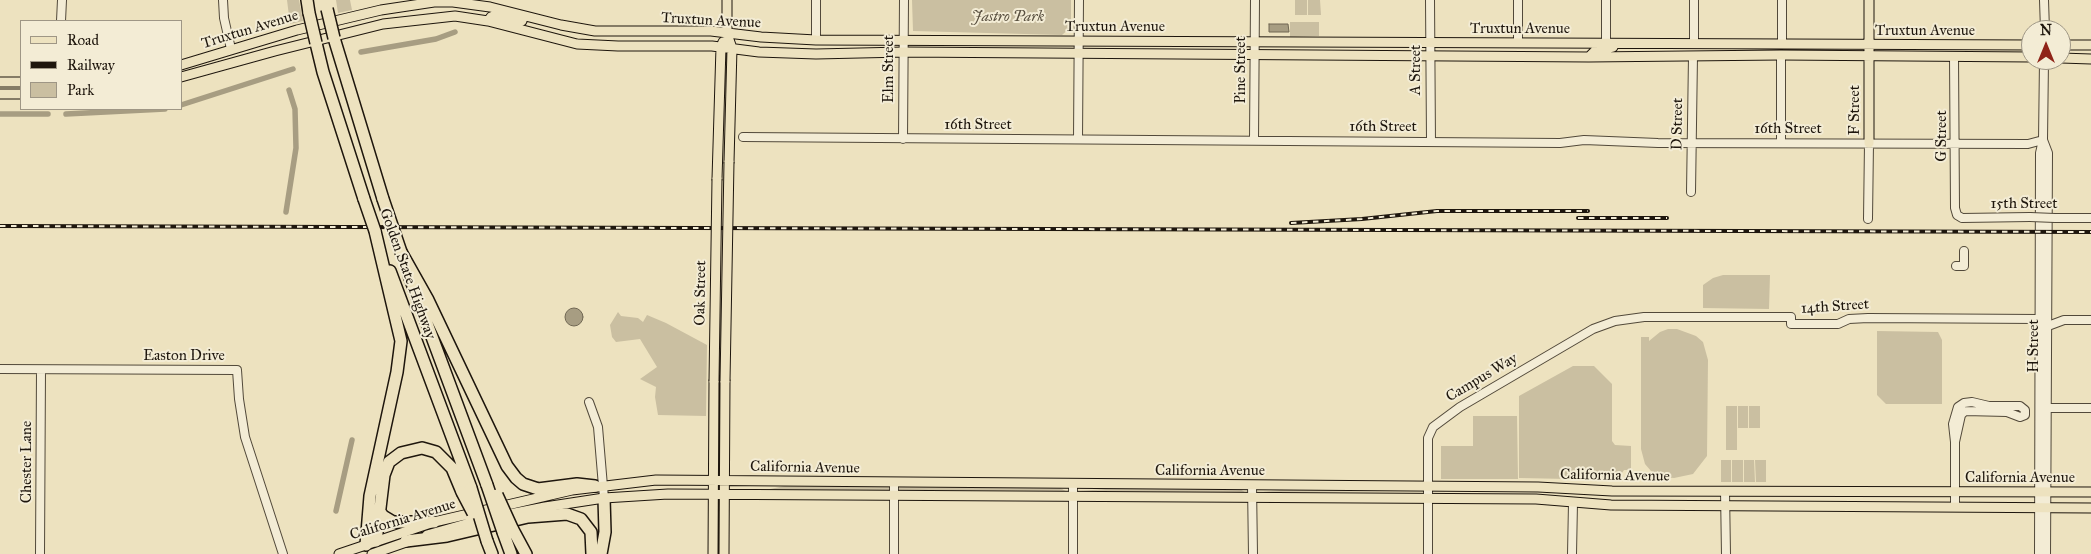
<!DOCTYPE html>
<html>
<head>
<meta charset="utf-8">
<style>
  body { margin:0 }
  #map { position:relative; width:2091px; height:554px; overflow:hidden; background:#ede2bf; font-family:"IM FELL Great Primer",serif }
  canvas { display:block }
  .legend { position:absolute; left:20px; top:20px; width:162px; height:90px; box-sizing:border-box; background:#f3ecd5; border:1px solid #9e9685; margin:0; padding:6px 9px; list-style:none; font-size:15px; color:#1e160d }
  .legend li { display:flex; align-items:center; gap:10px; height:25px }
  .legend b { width:25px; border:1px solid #9e9685 }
  .north { position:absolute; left:2021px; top:20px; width:50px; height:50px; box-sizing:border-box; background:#f3ecd5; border:1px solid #9e9685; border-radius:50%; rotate:0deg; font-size:14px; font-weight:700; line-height:20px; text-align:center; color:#1e160d }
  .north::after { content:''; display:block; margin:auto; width:18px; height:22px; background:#8f2418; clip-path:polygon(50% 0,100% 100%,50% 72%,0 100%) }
</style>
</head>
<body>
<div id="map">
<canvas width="2091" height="554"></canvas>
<ul class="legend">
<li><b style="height:6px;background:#ede2bf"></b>Road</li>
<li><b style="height:6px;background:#1e160d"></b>Railway</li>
<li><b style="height:14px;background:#cabfa1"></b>Park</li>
</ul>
<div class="north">N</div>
</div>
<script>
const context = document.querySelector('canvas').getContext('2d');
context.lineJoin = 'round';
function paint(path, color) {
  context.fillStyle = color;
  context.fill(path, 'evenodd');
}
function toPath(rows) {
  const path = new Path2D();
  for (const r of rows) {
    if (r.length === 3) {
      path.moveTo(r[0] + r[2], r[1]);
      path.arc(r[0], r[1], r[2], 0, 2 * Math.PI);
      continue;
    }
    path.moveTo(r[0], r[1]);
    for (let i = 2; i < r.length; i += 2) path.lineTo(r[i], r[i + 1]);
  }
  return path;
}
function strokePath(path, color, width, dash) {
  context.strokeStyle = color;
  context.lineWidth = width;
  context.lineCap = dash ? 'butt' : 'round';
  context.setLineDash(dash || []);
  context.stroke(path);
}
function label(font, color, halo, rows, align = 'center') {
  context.font = font + ' "IM FELL Great Primer",serif';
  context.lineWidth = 4;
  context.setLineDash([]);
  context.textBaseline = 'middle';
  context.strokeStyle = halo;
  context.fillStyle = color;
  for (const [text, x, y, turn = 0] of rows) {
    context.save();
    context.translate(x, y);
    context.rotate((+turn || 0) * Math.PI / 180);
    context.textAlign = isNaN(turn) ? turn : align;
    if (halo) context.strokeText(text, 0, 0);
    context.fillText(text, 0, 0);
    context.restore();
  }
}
paint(toPath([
  [287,0,299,0,303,21,290,24],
  [336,0,350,0,352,10,338,13],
  [912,0,1071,0,1071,27,1062,35,913,31],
  [1295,0,1307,0,1307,15,1295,15],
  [1308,0,1320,0,1321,15,1308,15],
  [1290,22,1319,22,1319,36,1290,37],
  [1723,275,1770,275,1769,309,1703,308,1703,285,1713,278],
  [618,312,621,316,638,318,643,322,647,315,666,323,707,345,706,416,658,415,655,397,656,387,640,379,657,367,640,339,616,342,612,337,610,325],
  [1668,329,1677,329,1696,336,1703,342,1708,360,1707,456,1693,474,1674,478,1665,477,1651,471,1645,464,1641,449,1641,337,1649,337,1649,341,1660,332],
  [1877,331,1938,332,1942,340,1942,404,1886,404,1877,395],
  [1573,366,1594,366,1612,384,1612,441,1615,445,1631,446,1631,470,1624,470,1617,480,1519,478,1519,396],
  [1726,406,1737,406,1737,450,1726,450],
  [1738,406,1748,406,1748,428,1738,428],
  [1749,406,1760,406,1760,428,1749,428],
  [1473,416,1517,416,1518,479,1441,479,1441,446,1487,446,1473,446],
  [1721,460,1731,460,1731,482,1721,482],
  [1732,460,1743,460,1743,482,1732,482],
  [1744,460,1754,460,1755,482,1744,482],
  [1755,460,1766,460,1766,482,1756,482],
  [784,486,1060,488,1066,491,766,490],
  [1118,488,1238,488,1245,492,1080,491],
  [1289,489,1364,489,1417,491,1262,492]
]), '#cabfa1');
const water = toPath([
  [1269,24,1288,24,1289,32,1269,32,1269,24],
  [574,317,9]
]);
paint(water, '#a79d82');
strokePath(water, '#706753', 1);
strokePath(toPath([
  [361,52,436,39,455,32],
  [181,105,293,69],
  [0,114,48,114],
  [66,114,165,109],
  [286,212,296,148,295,109,289,90],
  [336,511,352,440]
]), '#a79d82', 5.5);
const minor = toPath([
  [223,0,224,18,231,49],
  [1430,0,1431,141],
  [1606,0,1606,44],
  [1694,0,1694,43],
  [1782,0,1782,44],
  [2044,0,2045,30],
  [61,21,62,0],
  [816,40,816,0],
  [1518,43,1518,0],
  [1954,57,1955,208,1957,215,1962,218,2030,217],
  [743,137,1560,143,1584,140,1658,143,2028,144,2043,140],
  [903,139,904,0],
  [1078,139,1079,0],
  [1254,140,1255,0],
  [2043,140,2048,153,2046,554],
  [1781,142,1781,55],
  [1691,192,1693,56],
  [2055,218,2091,218],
  [1868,219,1869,143],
  [1956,266,1964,266,1964,251],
  [2048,326,2064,320,2091,320],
  [0,369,237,370,239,399,245,437,283,554],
  [589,402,598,427,604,498],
  [2043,408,2091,408],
  [1073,484,1073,554],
  [1252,485,1253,554],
  [1725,491,1726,554],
  [1955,507,1955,442,1953,424,1958,407,1964,403,1972,402,1989,406,2020,406,2025,410,2025,415,2020,417,2007,412,1965,411,1961,415,1955,442],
  [40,554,41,370],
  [894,554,894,483],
  [1428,554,1428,438,1433,427,1460,407,1593,329,1615,321,1644,317,1791,317,1791,324,1838,324,1849,319,1868,318,2039,319],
  [1572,554,1573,503],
  [2039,554,2040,153,2043,140,2044,60]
]);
const major = toPath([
  [727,0,727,34,732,48,729,162],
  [488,21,491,17,496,15,522,21],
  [2061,45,2091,45],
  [1589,57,1595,51,1613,47],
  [2061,58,2091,59],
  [181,65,297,30,381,10,434,2,453,2,490,7,561,25,595,31,711,31,761,37,816,40,2031,45],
  [181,77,275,51,383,24,455,16,488,21,577,44,618,46,712,46,759,52,816,54,904,52,1589,57,1781,55,2031,57],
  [0,82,21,82],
  [0,94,21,94],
  [1869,143,1869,0],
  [717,179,721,47,723,42],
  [427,535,480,520,545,507,604,498,668,494,1536,499,1611,505,2091,508],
  [339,554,434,522,572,490,656,480,1538,487,1612,491,2091,492],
  [372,554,412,540],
  [713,554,714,381],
  [724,554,725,381]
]);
const highway = toPath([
  [307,0,309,13],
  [334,38,383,199],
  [316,43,323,72,364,199],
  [401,252,428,300,507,466,516,478,523,484,538,489,577,484,595,486],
  [390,271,471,488],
  [409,275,487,485],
  [378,509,383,516,393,522,434,522],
  [512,528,526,554],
  [503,532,511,554],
  [376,541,384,475,389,462,401,453,422,448,436,452,452,468,462,492],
  [406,541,447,536,528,517,567,514,581,519,591,532,592,554],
  [487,541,492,554],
  [366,545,370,496,397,372,401,341,375,231],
  [601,554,605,532,604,498]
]);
strokePath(minor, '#52493a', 10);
strokePath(major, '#1e160d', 11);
strokePath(highway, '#1e160d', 14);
strokePath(minor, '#f3ecd5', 8);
strokePath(major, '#ede2bf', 9);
strokePath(highway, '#ede2bf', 11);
const rail = toPath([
  [1578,218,1667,218],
  [1291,223,1362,219,1437,211,1588,211],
  [0,226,2091,232]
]);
strokePath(rail, '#1e160d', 4);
strokePath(rail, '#f3ecd5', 2, [5.5]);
const minorBridge = toPath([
  [2030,217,2055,218]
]);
const majorBridge = toPath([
  [714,381,717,179],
  [725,381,729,162]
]);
const highwayBridge = toPath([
  [327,9,334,38],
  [309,13,316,43],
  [364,199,375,231],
  [383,199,401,252],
  [487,485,503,532],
  [471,488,487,541],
  [462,492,473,513],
  [497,495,512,528]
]);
strokePath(minorBridge, '#52493a', 10, []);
strokePath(majorBridge, '#1e160d', 11, []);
strokePath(highwayBridge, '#1e160d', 14, []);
strokePath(minorBridge, '#f3ecd5', 8);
strokePath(majorBridge, '#ede2bf', 9);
strokePath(highwayBridge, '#ede2bf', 11);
label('italic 15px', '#5a5141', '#f3ecd5', [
  ["Jastro Park",1008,17]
]);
label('15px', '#1e160d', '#f3ecd5', [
  ["Truxtun Avenue",711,21,3],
  ["Truxtun Avenue",1115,27],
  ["Truxtun Avenue",1520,29],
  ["Truxtun Avenue",250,30,-17],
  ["Truxtun Avenue",1925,31],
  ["Elm Street",889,69,-90],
  ["Pine Street",1241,70,-90],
  ["A Street",1416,70,-90],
  ["F Street",1855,110,-90],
  ["D Street",1678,124,-89],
  ["16th Street",978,125],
  ["16th Street",1383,127],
  ["16th Street",1788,129],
  ["G Street",1942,136,-90],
  ["15th Street",2024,204],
  ["Golden State Highway",407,274,70],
  ["Oak Street",701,293,-89],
  ["14th Street",1835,307,-4],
  ["H Street",2034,346,-90],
  ["Easton Drive",184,356],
  ["Campus Way",1482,378,-31],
  ["Chester Lane",27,462,-90],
  ["California Avenue",805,468,1],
  ["California Avenue",1210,471],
  ["California Avenue",1615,476,1],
  ["California Avenue",2020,478],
  ["California Avenue",403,520,-17]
]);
</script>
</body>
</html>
